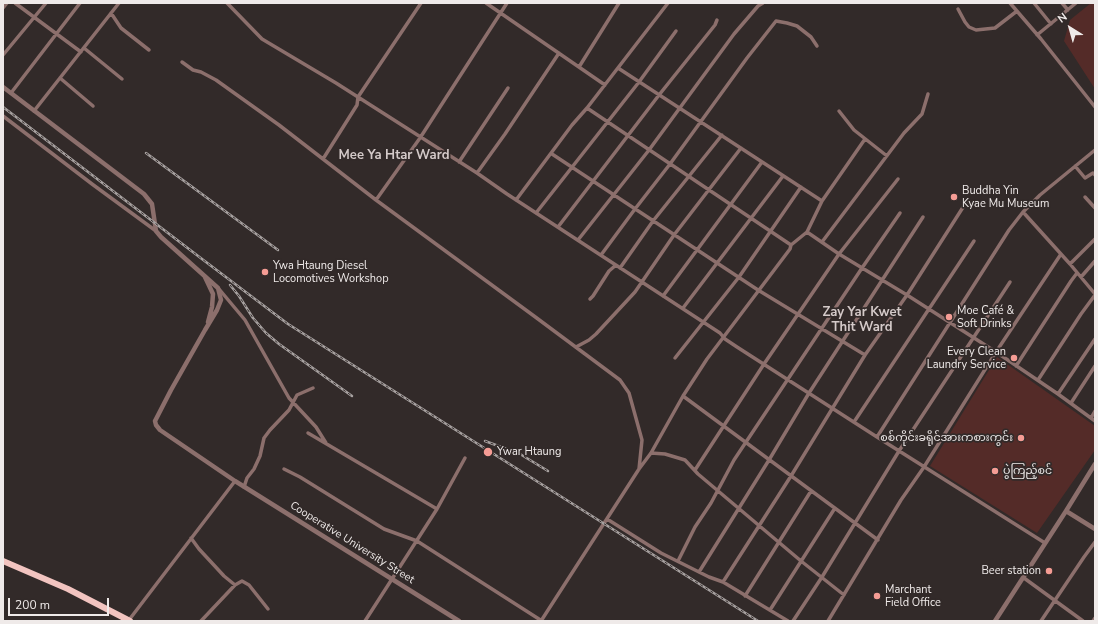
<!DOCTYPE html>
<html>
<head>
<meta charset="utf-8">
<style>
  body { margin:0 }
  #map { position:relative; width:1098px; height:624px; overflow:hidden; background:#322a29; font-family:"Nunito Sans",sans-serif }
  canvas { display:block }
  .frame { position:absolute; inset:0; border:4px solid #efeae9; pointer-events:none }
  .north { position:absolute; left:1050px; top:8px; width:40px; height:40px; -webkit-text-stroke:3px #322a29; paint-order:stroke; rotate:323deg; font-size:11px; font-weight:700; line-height:16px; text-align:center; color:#efeae9 }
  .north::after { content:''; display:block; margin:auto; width:14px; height:18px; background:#efeae9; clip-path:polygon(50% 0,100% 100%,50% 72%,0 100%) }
  .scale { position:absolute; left:8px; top:598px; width:101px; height:18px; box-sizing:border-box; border:2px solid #efeae9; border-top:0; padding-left:5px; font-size:12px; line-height:14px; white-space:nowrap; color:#efeae9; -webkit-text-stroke:3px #322a29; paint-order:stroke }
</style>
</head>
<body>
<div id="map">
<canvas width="1098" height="624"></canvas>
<div class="frame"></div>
<div class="north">N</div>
<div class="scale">200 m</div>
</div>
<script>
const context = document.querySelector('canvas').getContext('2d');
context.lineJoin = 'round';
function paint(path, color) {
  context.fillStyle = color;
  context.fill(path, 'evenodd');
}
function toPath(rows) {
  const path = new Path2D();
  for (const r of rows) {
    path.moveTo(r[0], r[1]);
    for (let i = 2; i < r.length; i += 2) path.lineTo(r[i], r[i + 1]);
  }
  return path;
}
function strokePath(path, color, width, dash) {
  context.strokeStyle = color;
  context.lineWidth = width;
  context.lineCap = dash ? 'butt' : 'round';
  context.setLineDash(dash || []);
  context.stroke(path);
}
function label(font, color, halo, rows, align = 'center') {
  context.font = font + ' "Nunito Sans","Noto Sans Myanmar",sans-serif';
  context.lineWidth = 3.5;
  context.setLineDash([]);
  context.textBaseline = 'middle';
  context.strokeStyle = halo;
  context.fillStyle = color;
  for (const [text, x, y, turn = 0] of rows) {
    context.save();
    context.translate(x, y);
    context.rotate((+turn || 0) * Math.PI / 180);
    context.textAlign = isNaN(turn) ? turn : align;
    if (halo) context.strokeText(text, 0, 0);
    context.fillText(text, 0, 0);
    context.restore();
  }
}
paint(toPath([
  [1091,3,1095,3,1095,89,1064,41,1070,20],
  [997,357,1095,426,1095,450,1037,533,930,466]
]), '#542b28');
strokePath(toPath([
  [15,3,81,52],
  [227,3,262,39,336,83,477,173,507,194,720,333,725,339,737,347,877,437,1045,543],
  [486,3,605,85],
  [1010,3,1041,39,1095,107],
  [1034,3,1051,24],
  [1062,3,1068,10],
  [3,8,7,3],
  [958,9,965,22,969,27,976,30,995,28,1017,11],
  [111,13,121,28,149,50],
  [1037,35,1076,3],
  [84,48,122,79],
  [3,55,46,3],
  [182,62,193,70,201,72,216,80,279,125,376,200,534,316,620,380,629,393,642,440,639,469],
  [579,67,619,3],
  [618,68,822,201],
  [60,78,93,106],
  [11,93,80,3],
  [587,108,791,245],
  [34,111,119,3],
  [839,111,854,130,887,156],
  [3,116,92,184,156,231],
  [552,154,758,290,865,355],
  [323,159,357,105,358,97,421,3],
  [459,162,508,88],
  [1075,166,1085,178,1093,173,1095,175],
  [477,173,505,134,559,53],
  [1085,197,1095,208],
  [376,200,420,138,507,3],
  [516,200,572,125,587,108,668,3],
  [1023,212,1070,264,1095,294],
  [536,213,639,82,676,31],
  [558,227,659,95,715,25,717,20],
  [807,232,839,254,907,295,996,352,1058,394,1095,421],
  [578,240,649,150,734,34,758,6,763,3],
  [822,242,904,133,922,114,928,94],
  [601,255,635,209,670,164,747,58,776,21,787,23,797,26,811,37,817,46],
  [1070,264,1095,239],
  [620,268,653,221,722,135],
  [1081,277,1095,261],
  [219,289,245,320,289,398,316,427,326,443],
  [663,296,762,162],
  [590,299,593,296,609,271,616,265],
  [683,308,783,176],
  [576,347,589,340,596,334,635,292,674,235,741,148],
  [675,358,739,277,801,187],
  [1016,366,1071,281,1077,273],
  [1038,380,1081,314,1095,295],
  [1058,394,1095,339],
  [683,396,878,540],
  [1071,403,1095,366],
  [1091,418,1095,411],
  [854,422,974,241],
  [308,433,437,509],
  [877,437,1009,230,1023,212,1040,195,1095,150],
  [651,453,665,454,685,460,698,474,801,561,844,595],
  [284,469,300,477,384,529,417,541,542,621],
  [695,470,764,364,839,254,898,179],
  [244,487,247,478,254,469,260,456,264,438,270,430,289,410,297,395,313,388],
  [607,519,661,553,709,577,723,582,788,621],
  [191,538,199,549,224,576,235,585],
  [678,561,695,527,711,503,734,460,862,268,900,213],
  [699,572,769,460,809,393,923,217],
  [1024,578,1083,621],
  [723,582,791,476,865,355,907,295,967,201],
  [745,596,811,491],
  [770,610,835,508],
  [129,620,235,481],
  [201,621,235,585,242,581,249,585,268,609],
  [365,621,437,509,465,458],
  [541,621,639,469,651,453,683,396,707,359,790,249,791,245,807,232,822,201,865,139],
  [793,621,822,577,899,451,1010,282],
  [828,621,901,500,924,467,996,352,1061,254],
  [1041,621,1084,557,1095,542],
  [1093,621,1095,618]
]), '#8c6f6c', 3.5);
strokePath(toPath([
  [3,87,144,194,152,204,156,231,161,237,218,288,221,300,217,310,205,330,171,390,155,421,156,425,160,430,235,481,459,621],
  [205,277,213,294,212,307,208,322],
  [1066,511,1095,529],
  [995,621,1066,511,1095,464]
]), '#8c6f6c', 4.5);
strokePath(toPath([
  [3,561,68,589,130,621]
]), '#f2c4c0', 6);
const rail = toPath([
  [3,107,202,259,288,324,758,621],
  [146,153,278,250],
  [230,285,239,296,253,318,266,333,279,344,352,396],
  [485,441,520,454,548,471]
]);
strokePath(rail, '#a7a1a0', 2.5);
strokePath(rail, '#322a29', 1, [3]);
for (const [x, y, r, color] of [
  [954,197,4,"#f59c94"],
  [265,272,4,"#f59c94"],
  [949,317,4,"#f59c94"],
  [1014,358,4,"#f59c94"],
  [1021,438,4,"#f59c94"],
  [488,452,5,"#f59c94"],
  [995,471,4,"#f59c94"],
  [1049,571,4,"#f59c94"],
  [877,596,4,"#f59c94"]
]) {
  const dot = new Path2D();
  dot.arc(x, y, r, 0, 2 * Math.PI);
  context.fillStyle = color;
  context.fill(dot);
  strokePath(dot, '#322a29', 1.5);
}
label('11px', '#efeae9', '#322a29', [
  ["Buddha Yin",962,191],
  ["Kyae Mu Museum",962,204],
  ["Ywa Htaung Diesel",273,266],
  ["Locomotives Workshop",273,279],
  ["Moe Café &",957,311],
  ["Soft Drinks",957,324],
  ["Every Clean",1006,352,"right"],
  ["Laundry Service",1006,365,"right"],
  ["စစ်ကိုင်းခရိုင်အားကစားကွင်း",1013,438,"right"],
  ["Ywar Htaung",497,452],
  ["ပွဲကြည့်စင်",1003,471],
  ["Beer station",1041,571,"right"],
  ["Marchant",885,590],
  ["Field Office",885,603]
], 'left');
label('11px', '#efeae9', '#322a29', [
  ["Cooperative University Street",352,543,32]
]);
label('bold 13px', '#d4cac9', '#322a29', [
  ["Mee Ya Htar Ward",394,156],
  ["Zay Yar Kwet",862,313],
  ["Thit Ward",862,328]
]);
</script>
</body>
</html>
